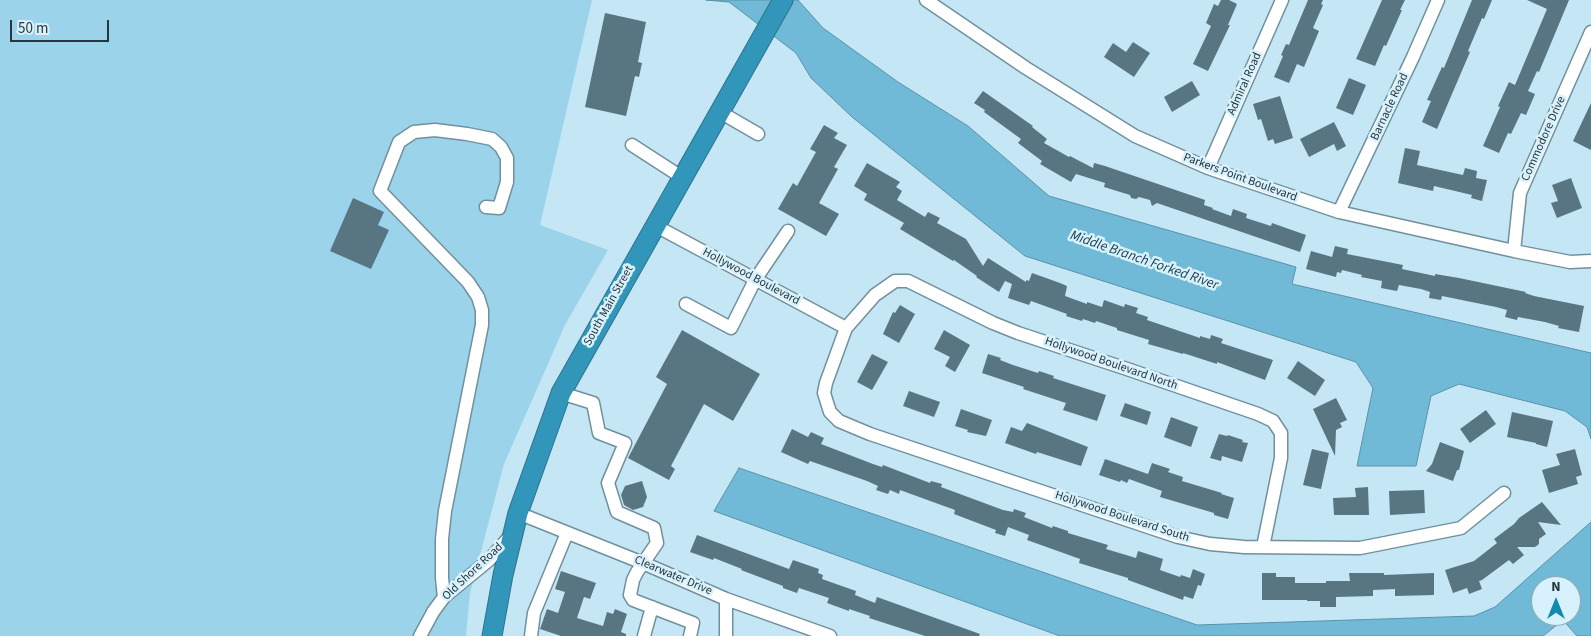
<!DOCTYPE html>
<html>
<head>
<meta charset="utf-8">
<style>
  body { margin:0 }
  #map { position:relative; width:1591px; height:636px; overflow:hidden; background:#c5e6f4; font-family:"Source Sans 3",sans-serif }
  canvas { display:block }
  .north { position:absolute; left:1531px; top:576px; width:50px; height:50px; box-sizing:border-box; background:#d7f2fd; border:1px solid #91a6af; border-radius:50%; rotate:0deg; font-size:14px; font-weight:700; line-height:20px; text-align:center; color:#28353a }
  .north::after { content:''; display:block; margin:auto; width:18px; height:22px; background:#1389ad; clip-path:polygon(50% 0,100% 100%,50% 72%,0 100%) }
  .scale { position:absolute; left:10px; top:20px; width:99px; height:22px; box-sizing:border-box; border:2px solid #28353a; border-top:0; padding-left:6px; font-size:15px; line-height:18px; white-space:nowrap; color:#28353a; -webkit-text-stroke:4px #d7f2fd; paint-order:stroke }
</style>
</head>
<body>
<div id="map">
<canvas width="1591" height="636"></canvas>
<div class="north">N</div>
<div class="scale">50 m</div>
</div>
<script>
const context = document.querySelector('canvas').getContext('2d');
context.lineJoin = 'round';
function paint(path, color) {
  context.fillStyle = color;
  context.fill(path, 'evenodd');
}
function toPath(rows) {
  const path = new Path2D();
  for (const r of rows) {
    path.moveTo(r[0], r[1]);
    for (let i = 2; i < r.length; i += 2) path.lineTo(r[i], r[i + 1]);
  }
  return path;
}
function strokePath(path, color, width, dash) {
  context.strokeStyle = color;
  context.lineWidth = width;
  context.lineCap = dash ? 'butt' : 'round';
  context.setLineDash(dash || []);
  context.stroke(path);
}
function label(font, color, halo, rows, align = 'center') {
  context.font = font + ' "Source Sans 3",sans-serif';
  context.lineWidth = 5;
  context.setLineDash([]);
  context.textBaseline = 'middle';
  context.strokeStyle = halo;
  context.fillStyle = color;
  for (const [text, x, y, turn = 0] of rows) {
    context.save();
    context.translate(x, y);
    context.rotate((+turn || 0) * Math.PI / 180);
    context.textAlign = isNaN(turn) ? turn : align;
    if (halo) context.strokeText(text, 0, 0);
    context.fillText(text, 0, 0);
    context.restore();
  }
}
paint(toPath([
  [0,0,592,0,540,225,608,250,565,325,504,464,470,593,466,636,0,636]
]), '#9bd3ea');
const water = toPath([
  [706,0,798,0,823,28,898,82,968,126,1049,196,1296,267,1292,284,1591,353,1591,439,1587,427,1565,411,1459,384,1431,396,1416,466,1357,466,1373,388,1356,362,1025,256,852,117,811,78,796,53,729,2,706,0],
  [739,468,1197,625,1474,616,1495,607,1591,522,1591,636,1577,636,1563,620,1543,636,1060,636,714,511,739,468],
  [1541,586,1571,586,1571,616,1541,616,1541,586]
]);
paint(water, '#70bad7');
strokePath(water, '#5a92a8', 1);
paint(toPath([
  [1221,0,1229,0,1237,4,1228,25,1230,25,1208,71,1193,64,1211,26,1206,23,1214,4,1218,6],
  [1308,0,1323,0,1321,4,1323,5,1313,28,1319,31,1304,67,1297,64,1289,83,1274,77,1283,56,1281,55,1286,44,1289,45],
  [1382,0,1405,0,1400,10,1402,10,1386,46,1384,45,1375,66,1356,59],
  [1472,0,1492,0,1484,19,1482,18,1468,51,1470,52,1437,129,1422,122,1431,101,1427,100,1442,67,1444,68],
  [1527,0,1569,0,1539,72,1537,71,1528,91,1535,94,1526,115,1521,113,1511,134,1508,133,1499,153,1483,146,1500,107,1498,106,1509,82,1515,85,1547,9],
  [605,13,646,22,638,62,642,63,639,77,635,76,626,116,585,107],
  [1133,42,1150,53,1134,77,1104,57,1113,43,1126,52],
  [1349,78,1366,85,1353,115,1336,108],
  [1192,81,1200,95,1172,112,1164,97],
  [983,91,1033,126,1032,127,1047,139,1044,143,1069,157,1070,156,1093,168,1094,163,1105,166,1205,200,1204,205,1213,208,1212,209,1231,216,1233,209,1247,214,1246,218,1271,226,1272,223,1306,235,1300,252,1157,203,1152,206,1150,200,1139,197,1136,199,1131,198,1130,195,1104,187,1105,183,1076,174,1071,182,1040,164,1042,161,1018,143,1021,139,984,112,985,110,974,103],
  [1280,96,1293,138,1275,144,1273,139,1268,141,1261,119,1258,120,1253,104],
  [1591,103,1591,150,1573,141],
  [1334,122,1346,146,1337,151,1334,144,1309,157,1300,139],
  [824,125,838,133,834,138,847,145,834,167,838,169,819,203,839,214,826,236,778,209,793,183,797,186,816,152,810,149],
  [1405,148,1420,151,1417,165,1463,175,1465,168,1477,171,1476,178,1487,180,1482,201,1471,198,1472,195,1434,186,1433,191,1398,183],
  [867,163,900,182,896,187,902,191,897,200,925,217,928,212,940,218,937,223,966,239,983,266,988,258,1026,282,1026,280,1029,281,1032,273,1060,283,1067,286,1065,296,1087,304,1087,302,1102,307,1104,300,1124,307,1125,304,1138,308,1136,313,1148,317,1147,320,1200,338,1200,336,1210,339,1211,335,1223,339,1221,343,1273,360,1265,380,1217,362,1217,364,1183,353,1183,354,1148,344,1149,340,1117,330,1117,328,1096,321,1095,323,1083,319,1082,321,1066,316,1067,314,1031,301,1029,305,1008,298,1012,284,1005,281,999,292,976,277,977,276,954,260,953,261,900,229,904,223,864,200,867,194,854,186],
  [1571,178,1582,208,1557,218,1551,203,1558,201,1552,185],
  [353,198,384,212,378,225,389,230,371,269,330,251],
  [1335,246,1348,249,1347,254,1403,265,1402,269,1435,276,1435,274,1459,278,1526,292,1525,293,1534,296,1584,306,1579,332,1558,328,1559,326,1545,322,1518,317,1517,320,1505,317,1507,310,1496,307,1442,296,1441,300,1429,298,1430,292,1421,289,1399,285,1397,291,1381,288,1382,281,1361,277,1362,275,1342,270,1341,273,1337,272,1336,277,1306,269,1311,251,1332,257],
  [900,305,915,314,899,343,883,334,893,312,895,313],
  [682,330,760,374,733,421,704,404,671,466,675,469,669,480,628,458,667,384,656,377],
  [944,330,970,345,955,372,945,366,950,357,934,349],
  [872,354,888,362,872,390,857,382],
  [988,354,1001,358,1000,360,1013,365,1038,373,1039,371,1054,376,1053,378,1106,395,1097,421,1063,410,1066,403,1023,389,1024,387,982,373],
  [1298,361,1325,380,1315,396,1287,378],
  [909,391,940,402,934,417,903,406],
  [1336,398,1347,420,1340,423,1342,427,1336,430,1335,456,1313,409],
  [1125,403,1151,412,1147,425,1120,416],
  [961,409,992,420,986,436,967,432,968,430,955,426],
  [1486,410,1496,424,1470,443,1460,429],
  [1512,412,1553,421,1547,447,1536,444,1536,443,1507,437],
  [1171,417,1198,427,1191,447,1164,437],
  [1027,423,1088,447,1081,466,1037,452,1036,454,1005,443,1011,427,1022,431],
  [792,429,808,437,811,432,824,438,821,444,873,464,882,467,883,465,930,483,931,481,942,484,941,487,1003,510,1013,512,1014,509,1026,513,1024,517,1052,528,1053,526,1068,531,1068,533,1108,545,1106,549,1136,558,1138,551,1163,559,1160,570,1180,577,1181,575,1190,578,1193,569,1205,574,1201,586,1198,585,1193,599,1184,596,1183,600,1128,580,1128,578,1079,563,1080,559,1027,540,1029,535,1008,527,1005,536,995,533,996,530,954,514,955,510,900,490,899,494,890,490,888,494,876,490,878,486,867,481,810,461,808,464,781,452],
  [1219,434,1227,436,1228,435,1243,440,1242,442,1248,443,1242,462,1222,456,1221,461,1210,458],
  [1440,442,1464,451,1459,470,1457,470,1453,481,1426,471,1432,464],
  [1312,449,1329,453,1321,489,1303,485],
  [1575,449,1582,475,1576,477,1578,484,1549,493,1542,470,1560,465,1556,454],
  [1105,459,1148,474,1152,463,1170,469,1168,472,1183,477,1182,481,1222,493,1221,494,1234,498,1228,519,1214,515,1214,513,1160,497,1162,491,1129,479,1127,483,1121,480,1120,482,1099,475],
  [642,481,647,497,643,507,633,510,624,505,621,495,625,486],
  [1368,487,1369,515,1334,515,1333,498,1356,497,1355,488],
  [1424,490,1425,513,1390,515,1389,491],
  [1542,502,1561,525,1538,522,1546,534,1539,539,1539,544,1535,547,1517,547,1524,555,1513,564,1509,560,1482,580,1479,581,1482,589,1469,594,1467,588,1453,593,1445,570,1474,561,1497,543,1494,539,1514,524,1519,518],
  [697,535,789,569,793,560,819,569,818,573,823,575,822,579,856,591,855,595,875,603,877,597,980,634,979,636,925,636,869,618,870,616,849,609,849,611,827,603,829,598,799,588,797,593,783,588,783,586,741,570,742,569,714,558,713,560,690,552],
  [561,571,596,583,590,599,584,597,577,618,603,626,607,612,613,614,615,609,627,614,621,632,626,634,626,636,561,636,540,629,547,609,558,613,565,592,555,589],
  [1262,573,1276,573,1276,577,1295,577,1295,583,1326,583,1326,581,1350,581,1349,573,1384,573,1384,575,1434,573,1434,595,1395,596,1395,589,1373,590,1373,596,1336,597,1336,607,1320,607,1320,601,1307,601,1307,600,1262,600]
]), '#587682');
const minor = toPath([
  [926,0,1026,68,1135,136,1208,168,1339,212,1514,251,1570,262,1591,261],
  [720,112,758,134],
  [632,145,683,178],
  [1208,168,1282,0],
  [1339,212,1413,57,1438,0],
  [656,226,846,328],
  [1514,251,1520,193,1591,32],
  [686,304,731,328,755,280,788,231],
  [561,393,593,403,599,433,625,443,608,483,617,512,654,528,657,543,637,572,633,580,630,595,633,600,693,623,690,636],
  [518,513,643,563,726,599,830,636],
  [1263,547,1281,458,1281,433,1273,421,1258,414,1127,369,1018,333,993,323,908,281,895,281,875,295,846,328,826,383,824,393,830,412,839,421,870,434,1178,537,1210,544,1244,547,1360,548,1461,528,1504,493],
  [444,597,442,578,442,539,445,511,482,325,482,310,478,297,468,282,380,191,399,142,414,132,435,130,467,134,492,139,501,147,507,158,507,182,499,208,486,207],
  [420,636,433,612,444,597,489,560,512,534],
  [531,636,534,613,567,533],
  [644,636,652,607],
  [726,636,726,599]
]);
const highway = toPath([
  [492,636,503,575,518,513,561,393,783,0]
]);
strokePath(minor, '#71909d', 15);
strokePath(highway, '#2e748d', 21);
strokePath(minor, '#fff', 12);
strokePath(highway, '#3196b9', 19);
label('12px', '#28353a', '#d7f2fd', [
  ["Admiral Road",1245,84,-66],
  ["Barnacle Road",1390,107,-65],
  ["Commodore Drive",1544,139,-66],
  ["Parkers Point Boulevard",1240,178,20],
  ["Hollywood Boulevard",751,277,28],
  ["South Main Street",609,306,-61],
  ["Hollywood Boulevard North",1111,364,19],
  ["Hollywood Boulevard South",1122,517,18],
  ["Old Shore Road",473,572,-43],
  ["Clearwater Drive",673,576,23]
]);
label('italic 14px', '#143744', '#d7f2fd', [
  ["Middle Branch Forked River",1144,261,19]
]);
</script>
</body>
</html>
